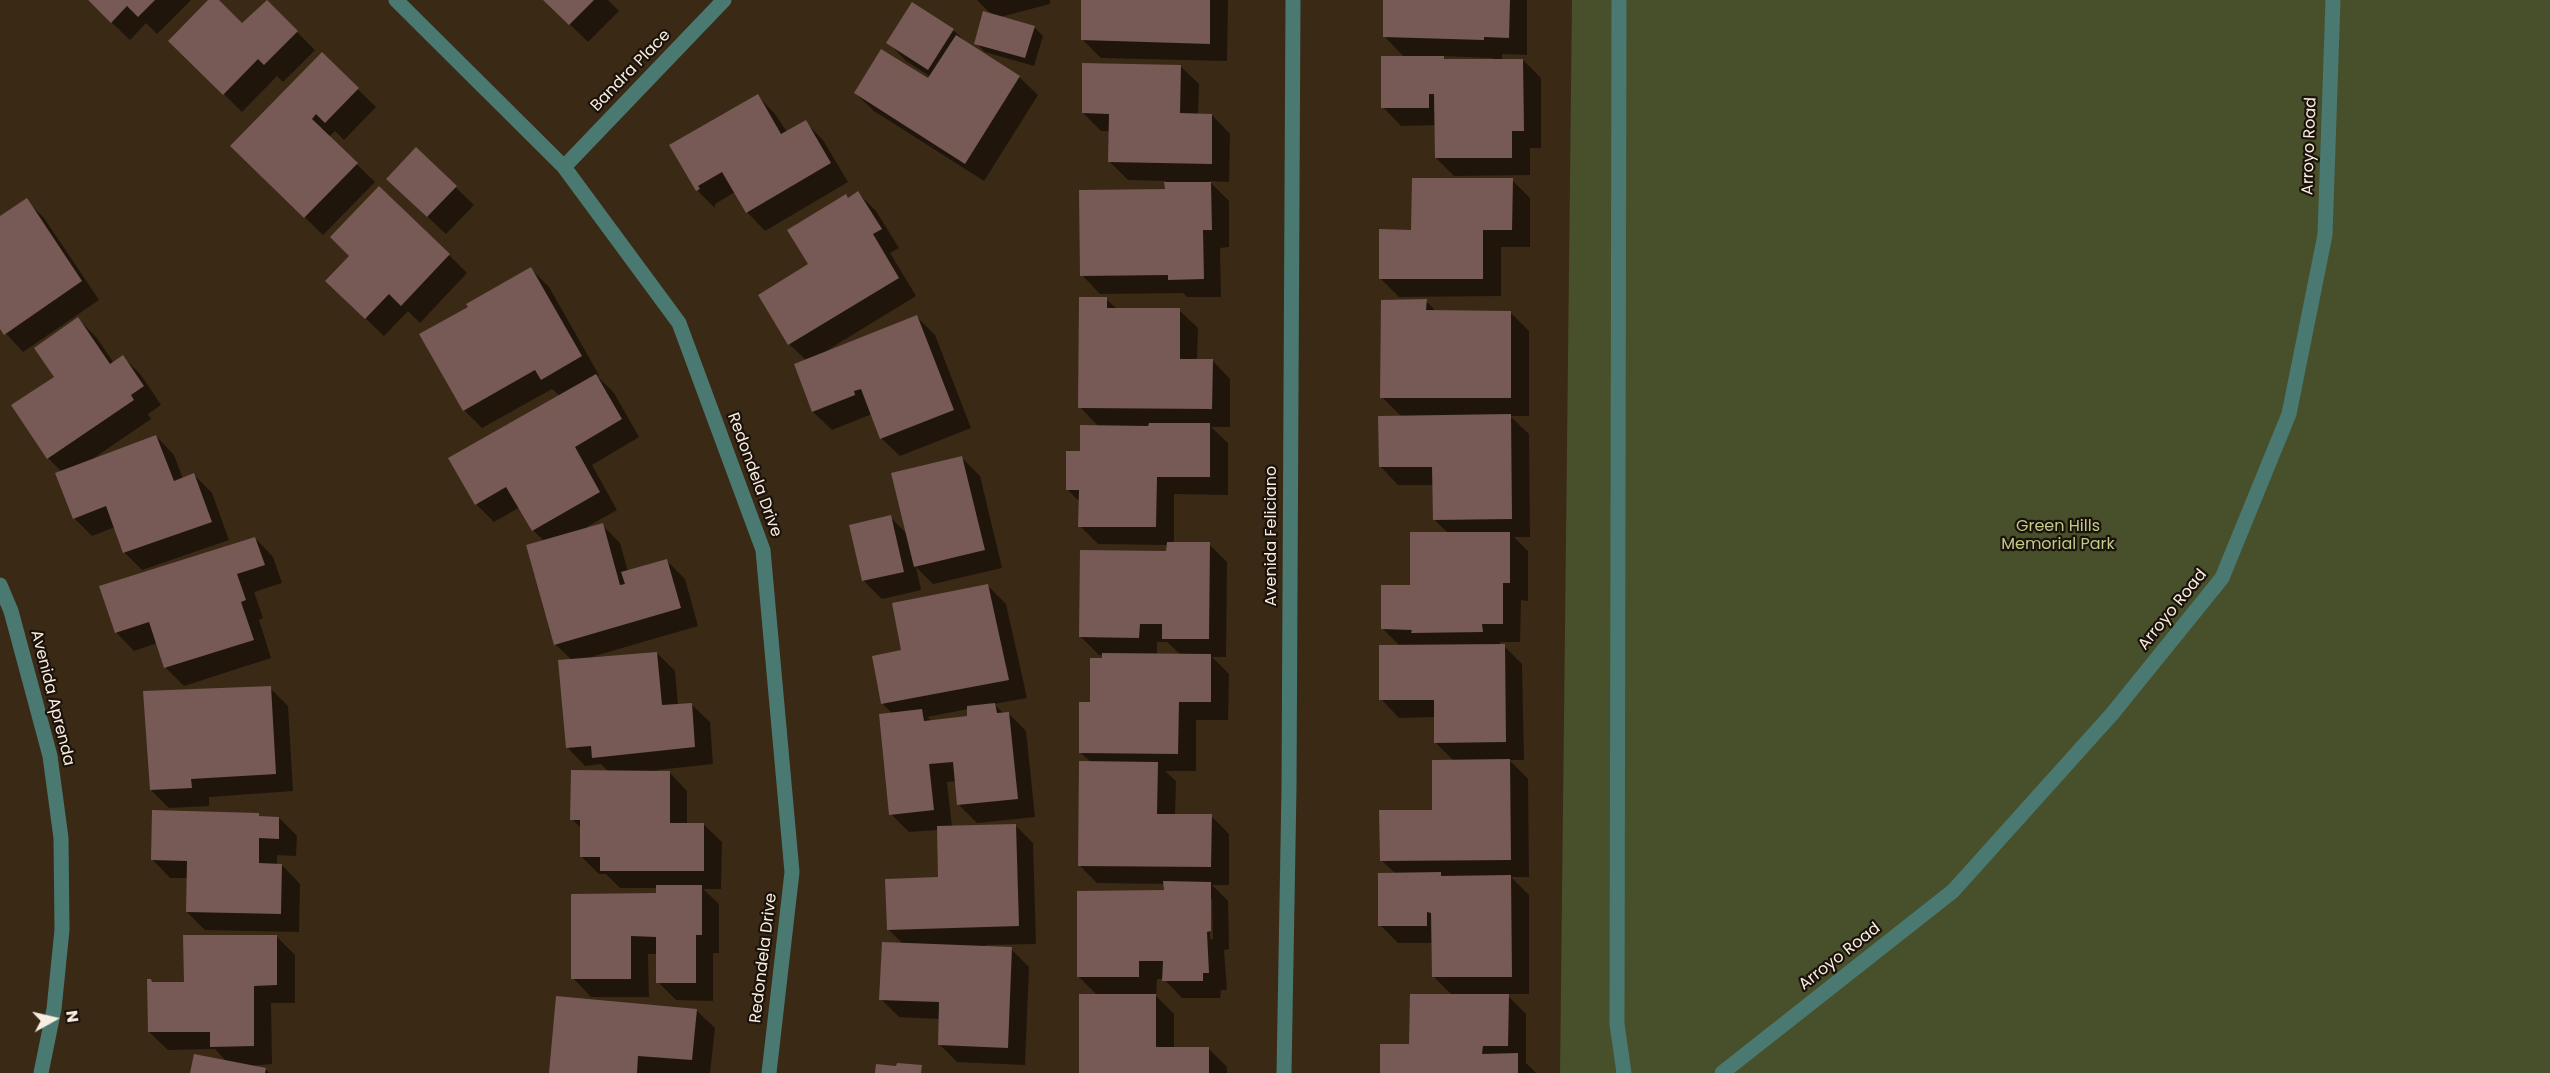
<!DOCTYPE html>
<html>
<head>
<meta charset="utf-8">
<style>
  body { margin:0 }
  #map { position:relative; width:2550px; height:1073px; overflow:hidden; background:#3a2915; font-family:Poppins,sans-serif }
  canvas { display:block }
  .north { position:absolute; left:24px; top:989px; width:60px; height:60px; -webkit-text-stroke:4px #1b130b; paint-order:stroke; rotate:82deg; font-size:16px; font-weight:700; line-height:24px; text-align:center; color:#f9ede1 }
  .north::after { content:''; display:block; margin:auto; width:21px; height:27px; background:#f9ede1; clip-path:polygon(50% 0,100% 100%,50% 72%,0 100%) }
</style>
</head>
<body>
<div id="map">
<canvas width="2550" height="1073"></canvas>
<div class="north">N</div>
</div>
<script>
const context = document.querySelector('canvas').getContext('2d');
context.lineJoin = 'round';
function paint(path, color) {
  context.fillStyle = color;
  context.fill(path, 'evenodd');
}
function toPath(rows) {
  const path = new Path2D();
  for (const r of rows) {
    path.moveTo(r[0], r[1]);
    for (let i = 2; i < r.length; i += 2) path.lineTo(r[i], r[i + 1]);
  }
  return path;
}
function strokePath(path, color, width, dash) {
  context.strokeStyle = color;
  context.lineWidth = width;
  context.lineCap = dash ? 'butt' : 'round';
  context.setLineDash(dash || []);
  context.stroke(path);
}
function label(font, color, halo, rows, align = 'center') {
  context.font = font + ' Poppins,sans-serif';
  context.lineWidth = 4.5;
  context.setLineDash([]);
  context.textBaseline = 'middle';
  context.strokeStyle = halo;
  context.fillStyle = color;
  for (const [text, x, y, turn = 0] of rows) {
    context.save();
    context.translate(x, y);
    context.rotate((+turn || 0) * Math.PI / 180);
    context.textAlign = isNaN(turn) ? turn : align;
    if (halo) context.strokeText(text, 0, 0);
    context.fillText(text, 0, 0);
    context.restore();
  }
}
paint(toPath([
  [1572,0,2550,0,2550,1073,1560,1073]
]), '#484f2b');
paint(toPath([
  [88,0,191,0,157,34,146,23,130,40],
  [210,0,217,0,242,25,266,1,315,50,283,82,277,76,242,112,170,41],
  [545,0,608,0,619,11,588,42],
  [977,0,1050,0,1050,4,1000,17,1034,27,1043,36,1034,66,985,52,976,43,992,15],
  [1082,0,1228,0,1227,61,1101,58,1082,39],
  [1385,0,1527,0,1527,55,1502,54,1502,60,1523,60,1541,78,1541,148,1530,148,1530,175,1454,176,1436,158,1436,125,1401,126,1383,107,1405,58,1385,37],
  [1442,56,1493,58,1493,60,1447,61],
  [912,4,953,30,968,44,1019,77,1038,95,984,181,874,111,855,93,929,80,931,77,906,61,888,42],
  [322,54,376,107,344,140,335,131,329,137,375,182,323,235,250,164],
  [1180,66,1199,84,1198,115,1212,115,1230,134,1229,182,1209,181,1229,201,1229,247,1220,248,1221,297,1187,297,1183,293,1100,294,1082,275,1166,191,1166,181,1128,180,1110,162,1110,131,1101,131,1083,113],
  [757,95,775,114,787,132,805,122,823,140,848,182,765,231,747,212,735,192,715,204,715,208,697,190,671,146],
  [416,149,474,205,446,234,406,197],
  [1512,180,1530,198,1530,247,1501,247,1501,296,1399,297,1380,278,1413,231],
  [858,193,876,211,899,248,890,253,916,296,826,351,917,317,935,335,971,428,900,456,881,438,872,414,832,430,813,412,795,364,806,360,789,344,810,265,849,199],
  [26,200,44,218,99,300,23,352,0,327,0,218],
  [449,255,467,273,420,323,408,311,384,336,345,299],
  [531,269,549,287,599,375,597,376,614,393,639,437,592,465,617,510,585,528,602,525,620,543,628,572,667,561,685,579,698,626,591,657,657,653,675,671,678,705,691,704,710,722,713,764,657,770,658,772,669,772,687,791,687,824,703,824,722,842,721,889,703,889,719,904,719,953,713,953,713,1001,676,1000,658,982,657,954,648,954,649,997,591,997,573,978,657,895,658,888,620,888,606,874,599,874,581,856,582,829,572,819,609,772,601,764,585,766,567,747,572,660,555,644,545,542,533,530,520,507,494,522,476,504,560,396,552,389,482,428,464,410,470,307],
  [1106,299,1117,309,1179,310,1198,328,1197,360,1212,360,1230,379,1230,427,1211,427,1228,443,1228,495,1174,494,1174,543,1209,544,1227,562,1226,657,1212,657,1229,674,1228,720,1196,720,1196,771,1165,771,1176,781,1175,815,1211,816,1229,834,1229,885,1212,885,1228,901,1229,949,1224,950,1227,990,1221,990,1220,998,1182,998,1164,979,1157,979,1156,996,1174,1014,1174,1049,1209,1049,1227,1067,1227,1073,1080,1073,1098,996,1078,976,1165,891,1165,884,1097,883,1079,865,1091,762,1080,752,1104,660,1104,655,1099,655,1081,637,1168,552,1168,545,1098,544,1080,526,1080,502,1068,490,1081,452,1099,427,1080,407],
  [1157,642,1167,642,1181,655,1157,655],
  [1209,899,1212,899,1213,939,1210,939],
  [1426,301,1437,312,1511,313,1529,331,1529,416,1510,416,1529,434,1530,537,1514,537,1528,551,1528,601,1521,600,1520,642,1500,642,1500,646,1504,646,1522,664,1524,760,1509,760,1528,779,1529,877,1511,877,1529,895,1529,994,1506,994,1526,1014,1526,1063,1536,1073,1381,1073,1411,1046,1453,996,1433,976,1433,943,1398,943,1380,925,1396,874,1381,860,1434,811,1454,761,1435,742,1435,717,1399,718,1381,699,1401,647,1383,629,1448,533,1434,519,1434,485,1398,485,1380,466,1402,417,1382,397],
  [78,319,96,337,114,363,123,357,141,375,161,405,148,414,151,419,91,460,156,436,174,455,183,479,194,475,212,493,229,540,142,570,124,552,115,527,92,536,74,518,62,472,48,458,56,377],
  [962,458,980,476,1002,568,933,584,916,567,921,590,882,599,863,580,890,517,907,534],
  [255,538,273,557,282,583,254,592,263,618,259,620,271,658,184,686,166,668,157,643,134,651,116,632],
  [988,586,1006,604,1027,698,994,704,1004,714,1008,713,1026,731,1035,817,977,823,959,805,956,781,947,782,952,827,1015,825,1033,843,1036,944,986,945,986,948,1011,949,1029,967,1025,1065,957,1062,939,1044,940,1019,899,1017,881,999,903,944,888,929,940,879,938,830,909,832,891,814,893,714,883,704,903,651],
  [968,709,969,718,932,721,927,717],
  [270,688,288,706,293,791,209,797,209,806,169,808,151,790],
  [258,815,261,818,279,818,297,836,296,856,277,855,277,865,282,865,300,884,299,932,205,930,187,912,188,878,170,878,152,859],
  [277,937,295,955,295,1003,271,1003,272,1064,247,1066,265,1069,269,1073,192,1073,227,1062,215,1049,168,1050,149,1032,151,980,154,984,185,984],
  [696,1010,715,1028,710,1073,550,1073]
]), '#0007');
paint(toPath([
  [88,0,155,0,138,17,127,6,111,23],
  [208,0,219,0,242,23,267,0,298,31,264,65,258,59,223,95,168,41],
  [543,0,594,0,569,25],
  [1081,0,1210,0,1210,44,1081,40],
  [1383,0,1510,0,1509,38,1484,37,1484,40,1383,37],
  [912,2,954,29,928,70,886,43],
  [983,11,1035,26,1025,58,974,44],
  [956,35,1020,76,965,164,854,93,881,49,928,78],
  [322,52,359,88,325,123,316,114,312,119,358,163,304,218,230,146],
  [1381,56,1444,56,1444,59,1523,59,1524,131,1512,131,1512,158,1435,158,1434,94,1429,94,1429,108,1381,108],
  [1082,63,1181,65,1180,113,1212,114,1212,164,1108,162,1109,114,1082,113],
  [758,94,781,134,806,120,831,163,746,213,722,172,698,186,700,189,696,191,669,145],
  [416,147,457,186,427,217,386,179],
  [1412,178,1513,178,1512,230,1483,230,1483,279,1379,279,1379,229,1411,230],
  [1164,182,1211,182,1212,230,1203,230,1204,279,1168,280,1168,275,1080,276,1079,190,1165,189],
  [379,186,450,254,401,306,389,294,365,319,325,281,349,256,330,237],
  [858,191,882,229,873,234,899,278,788,345,758,295,808,264,787,230,846,194,848,198],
  [27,198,82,281,4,335,0,329,0,216],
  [531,267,582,356,541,380,535,370,463,411,419,334,468,307,466,304],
  [1079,297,1107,297,1107,308,1180,308,1180,359,1213,359,1212,409,1078,408],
  [1427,299,1426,310,1511,311,1511,398,1380,398,1381,300],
  [917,315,954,410,880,439,861,389,854,391,855,395,812,412,794,364],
  [78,317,110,364,123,355,144,386,131,395,134,400,47,459,11,405,54,377,34,348],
  [596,374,622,419,575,447,600,492,532,531,506,487,475,505,448,458],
  [1511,414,1512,519,1433,520,1432,467,1379,467,1378,416],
  [1149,423,1210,423,1210,477,1157,477,1156,527,1078,527,1079,490,1066,490,1066,451,1080,451,1080,425,1148,426],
  [156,435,174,481,194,473,212,522,123,553,106,506,73,519,55,473],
  [962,456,985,550,914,567,891,473],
  [891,515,904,572,862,581,849,525],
  [603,523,620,585,625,584,621,572,667,559,681,608,554,645,526,545],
  [1410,532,1510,532,1510,583,1503,583,1503,624,1482,624,1483,632,1411,633,1412,630,1381,629,1381,585,1410,585],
  [255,537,265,565,237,574,246,600,241,602,254,640,164,668,149,622,115,633,99,586],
  [1167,542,1210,542,1209,639,1162,639,1162,624,1140,624,1139,638,1079,637,1080,550,1166,551],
  [988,584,1009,680,881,704,872,656,901,650,892,603],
  [1505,644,1506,742,1434,743,1434,700,1379,700,1379,645],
  [657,652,662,705,692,703,695,747,592,758,591,746,566,748,558,660],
  [1102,653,1211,654,1211,702,1179,702,1178,754,1079,753,1079,702,1090,702,1090,658,1102,658],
  [271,686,276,774,191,779,192,788,150,790,143,691],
  [995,703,997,713,1009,712,1018,799,957,805,953,762,929,764,934,810,889,815,879,714,922,709,924,721,967,716,967,706],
  [1510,759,1511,860,1380,861,1379,810,1432,810,1432,760],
  [1079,761,1158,762,1157,814,1212,814,1211,867,1078,866],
  [571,770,670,771,670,823,704,823,704,871,600,871,600,857,580,857,580,820,570,820],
  [152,810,259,813,259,816,279,817,279,839,259,838,259,863,282,864,281,914,186,912,187,861,151,860],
  [1016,824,1019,926,887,930,885,879,938,877,937,826],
  [1441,872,1441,876,1511,875,1512,977,1432,977,1431,913,1427,912,1427,926,1378,926,1378,873],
  [1163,881,1211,882,1211,931,1207,932,1209,973,1203,973,1203,981,1162,981,1163,961,1139,961,1139,977,1077,977,1077,891,1164,890],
  [656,885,702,885,702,935,696,935,696,983,656,983,656,937,631,936,631,979,571,979,571,894,656,893],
  [183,935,277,935,277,985,254,986,254,1046,210,1047,210,1032,148,1032,147,979,151,979,152,982,184,982],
  [882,942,1012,947,1008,1048,938,1045,939,1002,879,1000],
  [1079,994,1156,994,1156,1047,1209,1047,1209,1073,1079,1073],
  [1410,994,1509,994,1508,1046,1483,1046,1482,1054,1518,1053,1518,1073,1380,1073,1380,1044,1409,1044],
  [556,996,697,1009,692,1060,638,1056,637,1073,549,1073],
  [194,1054,266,1068,265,1073,190,1073],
  [897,1063,922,1065,921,1073,875,1073,876,1064,896,1066]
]), '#775955');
strokePath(toPath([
  [396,0,564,167,679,323,763,550,792,872,769,1073],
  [1619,0,1617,1024,1624,1073],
  [564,167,724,0],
  [0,585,11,611,50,756,61,838,62,930,54,1009,41,1073],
  [1284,1073,1289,788,1293,0],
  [1722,1073,1953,891,2112,714,2222,578,2289,414,2325,235,2333,0]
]), '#4a7971', 15);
label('16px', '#f9ede1', '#1b130b', [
  ["Bandra Place",631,71,-46],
  ["Arroyo Road",2310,146,-88],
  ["Redondela Drive",754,475,70],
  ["Avenida Feliciano",1272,536,-90],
  ["Arroyo Road",2173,610,-51],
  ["Avenida Aprenda",52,698,76],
  ["Arroyo Road",1840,957,-38],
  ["Redondela Drive",764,958,-83]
]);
label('16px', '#becb89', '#1b130b', [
  ["Green Hills",2058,527],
  ["Memorial Park",2058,545]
]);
</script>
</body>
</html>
